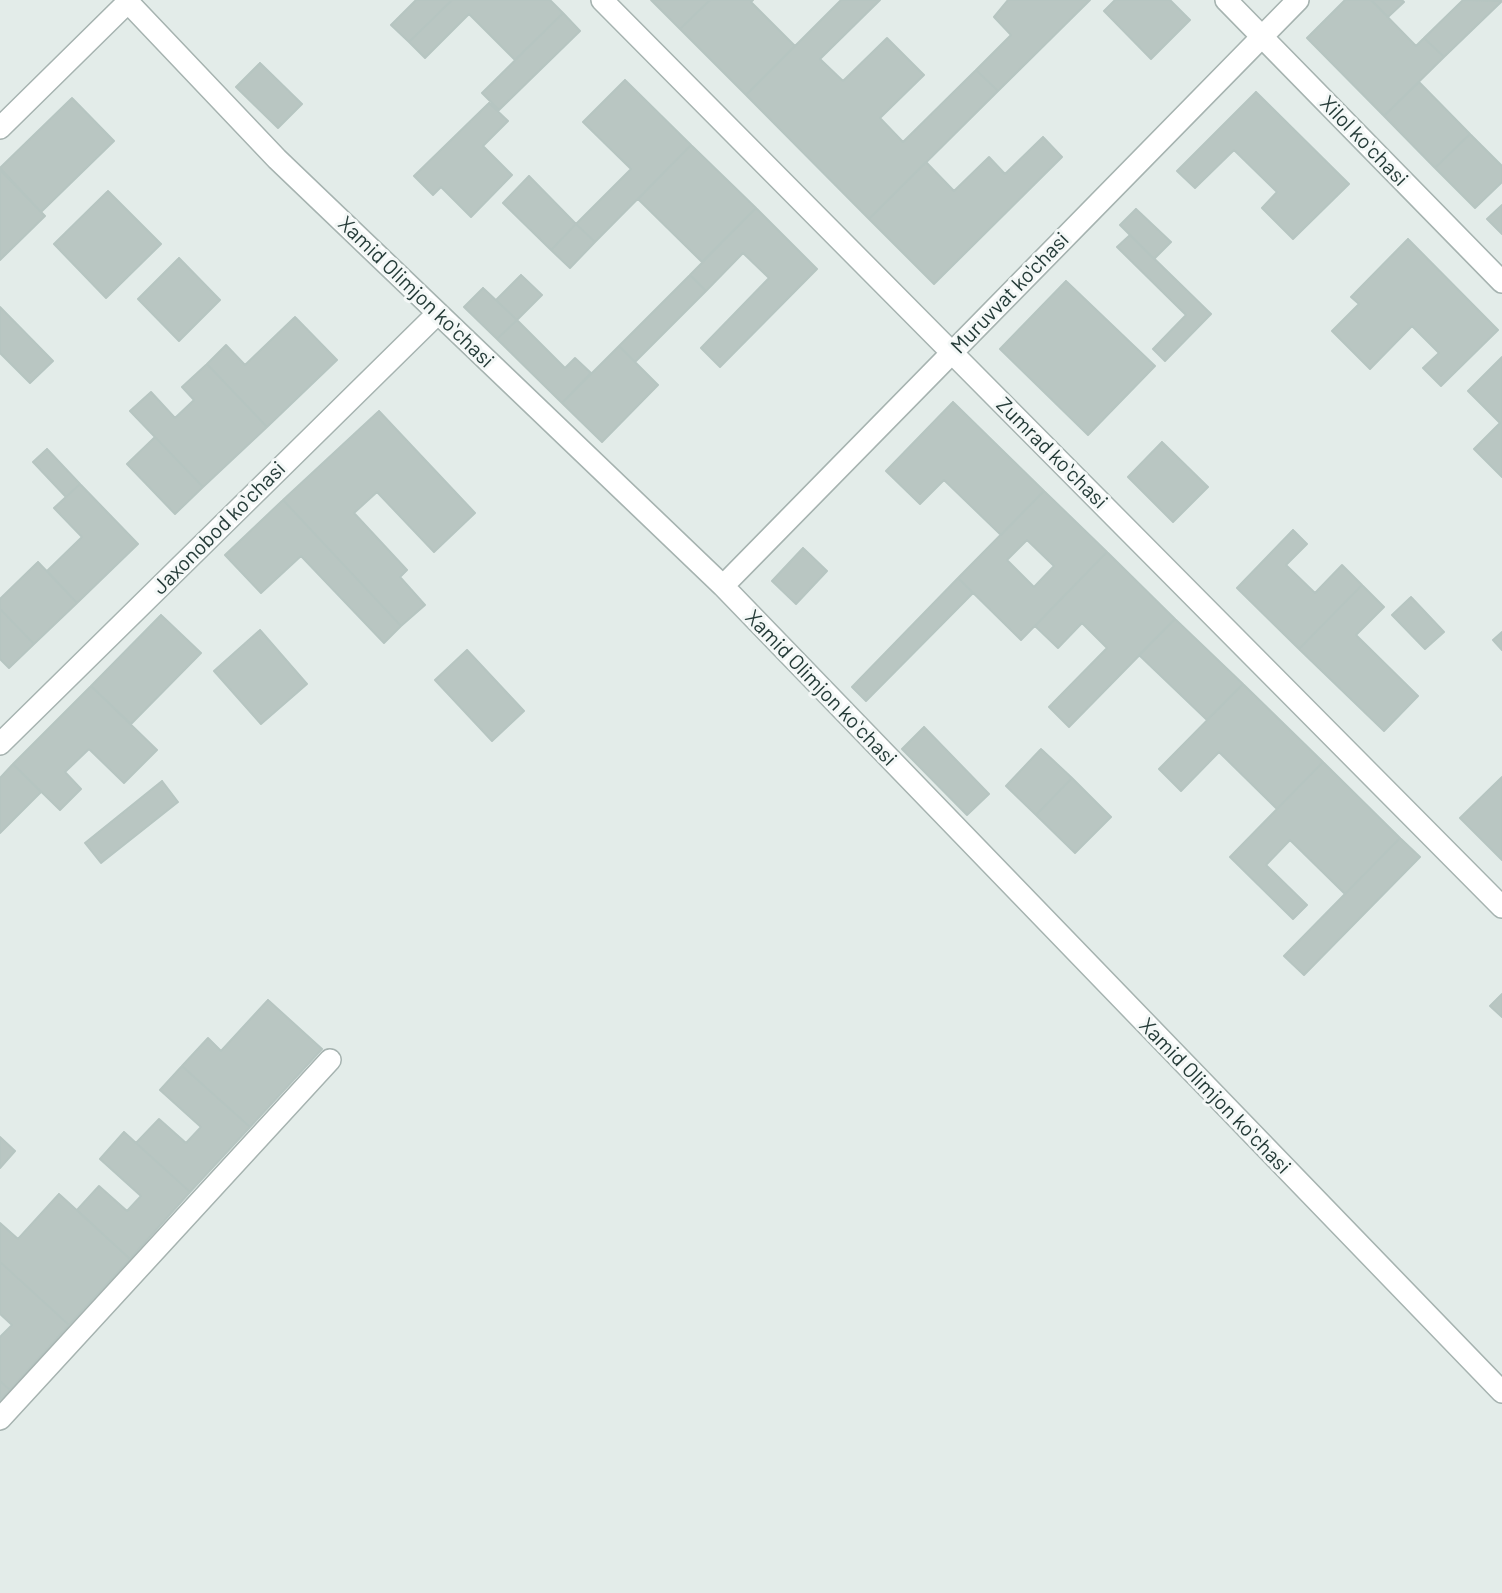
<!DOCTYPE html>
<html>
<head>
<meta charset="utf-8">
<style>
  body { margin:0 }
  canvas { display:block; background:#e3ece9 }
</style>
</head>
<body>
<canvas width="1502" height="1593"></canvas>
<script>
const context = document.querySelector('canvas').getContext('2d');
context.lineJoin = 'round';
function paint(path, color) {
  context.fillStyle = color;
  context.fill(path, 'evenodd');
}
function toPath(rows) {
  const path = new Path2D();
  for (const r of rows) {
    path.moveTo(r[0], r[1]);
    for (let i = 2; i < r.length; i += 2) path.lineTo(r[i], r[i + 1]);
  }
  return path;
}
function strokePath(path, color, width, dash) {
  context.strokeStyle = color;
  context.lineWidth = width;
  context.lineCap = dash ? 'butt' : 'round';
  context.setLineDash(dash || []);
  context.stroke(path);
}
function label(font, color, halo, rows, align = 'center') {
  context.font = font + ' Barlow,sans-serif';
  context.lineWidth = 6;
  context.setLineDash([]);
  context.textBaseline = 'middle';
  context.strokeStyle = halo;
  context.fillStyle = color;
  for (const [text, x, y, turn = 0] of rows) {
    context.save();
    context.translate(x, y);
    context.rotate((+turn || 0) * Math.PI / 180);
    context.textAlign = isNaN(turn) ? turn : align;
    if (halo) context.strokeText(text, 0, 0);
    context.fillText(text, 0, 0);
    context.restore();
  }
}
const building = toPath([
  [416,0,452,0,409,42,391,25,416,0],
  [452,0,550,0,563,13,515,60,469,14,425,58,409,42,452,0],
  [651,0,710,0,680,29,651,0],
  [710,0,753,0,751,2,795,46,746,95,680,29,710,0],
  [841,0,880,0,820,59,843,81,887,38,924,75,880,118,903,142,976,70,998,91,869,219,746,95,841,0],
  [1008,0,1090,0,998,91,976,70,1011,35,994,17,1008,0],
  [1115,0,1170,0,1190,20,1151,59,1104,11,1115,0],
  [1345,0,1371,0,1416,46,1424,38,1444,57,1384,116,1307,38,1345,0],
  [1371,0,1402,0,1404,2,1388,17,1371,0],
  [1463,0,1502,1,1444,57,1424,38,1463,0],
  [563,13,580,31,499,110,482,93,563,13],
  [260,63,302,104,278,128,236,87,260,63],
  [625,80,691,145,595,242,576,224,631,169,583,122,625,80],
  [1419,82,1470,134,1435,168,1384,116,1419,82],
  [1256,92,1349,184,1293,239,1262,208,1277,192,1234,150,1195,188,1177,171,1256,92],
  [72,98,114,141,41,212,0,168,72,98],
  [489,103,508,121,483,146,512,175,471,217,441,187,433,195,414,176,489,103],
  [1470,134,1502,166,1502,182,1475,208,1435,168,1470,134],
  [1043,137,1062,157,934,284,869,219,926,162,954,191,989,157,1005,174,1043,137],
  [691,145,756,208,702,262,638,199,691,145],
  [0,170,45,216,0,260,0,170],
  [529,176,576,224,551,250,503,203,529,176],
  [108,191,161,244,106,298,54,244,108,191],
  [1502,205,1502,234,1487,219,1502,205],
  [756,208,817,269,720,367,701,348,769,278,743,253,706,291,690,275,756,208],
  [1136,209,1171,242,1154,259,1120,225,1136,209],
  [576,224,595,242,570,268,551,250,576,224],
  [1130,235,1211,314,1165,361,1153,349,1186,315,1117,247,1130,235],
  [1408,239,1498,330,1441,386,1423,368,1439,353,1412,326,1370,369,1332,331,1359,304,1351,297,1408,239],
  [179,258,220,300,179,341,138,299,179,258],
  [521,275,542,295,517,320,496,300,521,275],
  [690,275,706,291,635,362,619,346,690,275],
  [1066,281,1155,366,1088,435,1000,349,1066,281],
  [483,288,517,320,497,339,464,307,483,288],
  [0,307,53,361,30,383,0,353,0,307],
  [295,317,337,360,267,427,207,364,226,345,245,365,295,317],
  [517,320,565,368,575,358,591,373,562,403,497,339,517,320],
  [619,346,658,385,602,442,562,403,619,346],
  [1502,357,1502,477,1474,449,1500,423,1468,391,1502,357],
  [207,364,267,427,203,487,130,411,151,392,175,418,194,400,182,387,207,364],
  [953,402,1044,491,1001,535,944,480,920,504,886,471,953,402],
  [379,411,475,513,434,552,377,492,354,513,407,570,400,577,425,605,401,626,283,500,379,411],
  [155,437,203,487,175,514,127,464,155,437],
  [1162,442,1208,487,1173,522,1128,477,1162,442],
  [47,449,80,484,66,497,33,462,47,449],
  [80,484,138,544,77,603,47,571,82,537,54,508,80,484],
  [1044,491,1107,552,1021,640,958,578,1044,491],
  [1027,540,1054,566,1034,587,1007,560,1027,540],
  [283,500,401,626,384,643,301,556,261,593,225,555,283,500],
  [1293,530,1307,544,1286,565,1315,593,1342,565,1362,585,1299,649,1237,588,1293,530],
  [803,548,827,571,796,604,772,581,803,548],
  [1107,552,1175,619,1069,727,1049,707,1107,648,1082,623,1058,648,1035,626,1107,552],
  [38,562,77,603,34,644,0,609,0,599,38,562],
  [958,578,973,593,866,701,852,687,958,578],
  [1362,585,1384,607,1356,635,1418,696,1384,731,1299,649,1362,585],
  [1411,597,1444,632,1425,649,1392,615,1411,597],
  [0,609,34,644,9,668,0,659,0,609],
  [161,615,201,653,131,724,91,686,161,615],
  [1175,619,1243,684,1207,720,1139,655,1175,619],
  [260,630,307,684,261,724,214,671,260,630],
  [1502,632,1502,650,1493,640,1502,632],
  [467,650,524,711,492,741,435,680,467,650],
  [1243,684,1323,762,1277,809,1219,752,1181,791,1159,769,1243,684],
  [91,686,157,750,124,783,89,749,65,772,81,789,60,810,13,764,91,686],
  [924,727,989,794,967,815,902,749,924,727],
  [1041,749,1072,778,1036,815,1006,786,1041,749],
  [1323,762,1400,838,1345,894,1290,840,1266,865,1307,905,1293,919,1230,857,1323,762],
  [13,764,41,792,0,833,0,778,13,764],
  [1502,777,1502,860,1460,818,1502,777],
  [1072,778,1111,817,1075,853,1036,815,1072,778],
  [162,781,178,802,101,863,85,843,162,781],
  [1400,838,1420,857,1304,975,1284,956,1400,838],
  [1502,994,1502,1017,1490,1006,1502,994],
  [268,1000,322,1049,250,1127,182,1066,208,1038,221,1051,268,1000],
  [182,1066,250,1127,190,1192,136,1143,159,1119,186,1143,201,1127,160,1090,182,1066],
  [124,1132,190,1192,130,1259,77,1210,99,1186,127,1211,141,1196,100,1159,124,1132],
  [0,1137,15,1151,0,1168,0,1137],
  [59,1194,130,1259,69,1325,0,1262,0,1223,18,1239,59,1194],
  [0,1262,69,1325,10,1390,0,1381,0,1337,12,1325,0,1314,0,1262],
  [0,1381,10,1390,0,1400,0,1381]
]);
paint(building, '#b9c6c2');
strokePath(building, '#b6c5c1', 2);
const minor = toPath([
  [126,0,277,159,723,586,1502,1392],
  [602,0,1502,907],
  [1226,0,1502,282],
  [0,128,128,2],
  [723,586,1298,0],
  [0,744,438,313],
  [0,1419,330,1060]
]);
strokePath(minor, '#a6b3b0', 24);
strokePath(minor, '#fff', 21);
label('21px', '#253b38', '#f4f8f7', [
  ["Xilol koʻchasi",1364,141,46],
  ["Xamid Olimjon koʻchasi",416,292,44],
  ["Muruvvat ko'chasi",1010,293,-46],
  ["Zumrad koʻchasi",1052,453,45],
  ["Jaxonobod koʻchasi",219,528,-45],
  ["Xamid Olimjon koʻchasi",821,688,46],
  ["Xamid Olimjon koʻchasi",1215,1096,46]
]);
</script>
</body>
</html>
